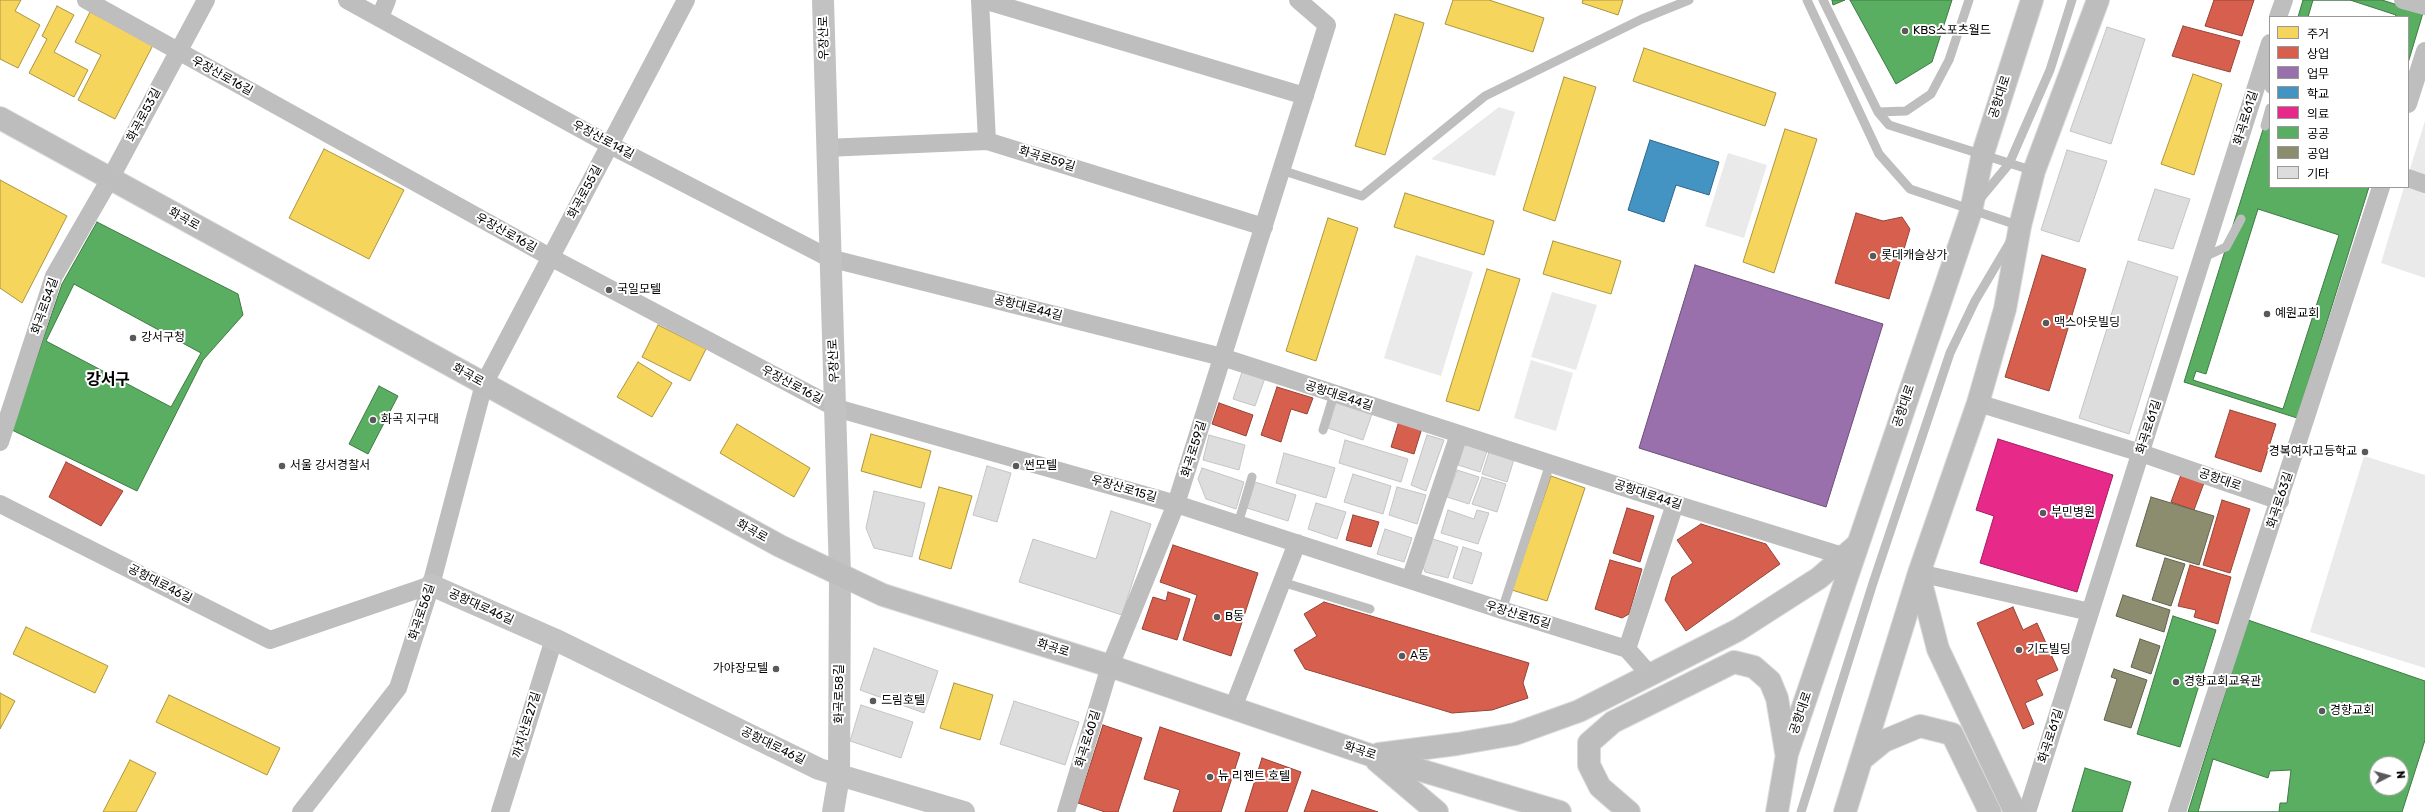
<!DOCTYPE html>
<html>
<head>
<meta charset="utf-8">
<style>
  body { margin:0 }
  #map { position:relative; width:2425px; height:812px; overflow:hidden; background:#fff; font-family:Rubik,"Noto Sans KR",sans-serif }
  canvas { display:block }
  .legend { position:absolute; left:2269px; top:16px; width:140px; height:172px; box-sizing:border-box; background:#fff; border:1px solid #999; margin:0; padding:5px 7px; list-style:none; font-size:12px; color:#000 }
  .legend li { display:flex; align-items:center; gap:8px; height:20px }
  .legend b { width:20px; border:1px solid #999 }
  .north { position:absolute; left:2369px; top:756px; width:40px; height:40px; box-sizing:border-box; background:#fff; border:1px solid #999; border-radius:50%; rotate:84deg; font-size:11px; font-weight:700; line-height:16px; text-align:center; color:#000 }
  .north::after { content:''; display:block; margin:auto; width:14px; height:18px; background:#595959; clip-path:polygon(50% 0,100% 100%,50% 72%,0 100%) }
</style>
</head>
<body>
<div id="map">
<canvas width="2425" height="812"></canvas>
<ul class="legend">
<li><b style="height:11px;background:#f6d55c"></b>주거</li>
<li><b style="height:11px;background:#d6604d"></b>상업</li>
<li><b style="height:11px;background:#9970ab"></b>업무</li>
<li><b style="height:11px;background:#4393c3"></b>학교</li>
<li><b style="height:11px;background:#e7298a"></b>의료</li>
<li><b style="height:11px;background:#5aae61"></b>공공</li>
<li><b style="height:11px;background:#8c8c6e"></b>공업</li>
<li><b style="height:11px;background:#ddd"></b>기타</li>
</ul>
<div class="north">N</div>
</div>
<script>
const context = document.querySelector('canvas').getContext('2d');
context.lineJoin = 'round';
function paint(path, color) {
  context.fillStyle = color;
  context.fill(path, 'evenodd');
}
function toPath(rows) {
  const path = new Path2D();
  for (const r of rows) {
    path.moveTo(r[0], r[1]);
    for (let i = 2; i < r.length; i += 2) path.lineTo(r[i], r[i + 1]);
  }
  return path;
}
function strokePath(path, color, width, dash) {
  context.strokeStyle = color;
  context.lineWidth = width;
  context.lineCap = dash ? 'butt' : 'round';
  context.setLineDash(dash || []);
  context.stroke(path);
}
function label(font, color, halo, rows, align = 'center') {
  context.font = font + ' Rubik,"Noto Sans KR",sans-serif';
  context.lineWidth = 4;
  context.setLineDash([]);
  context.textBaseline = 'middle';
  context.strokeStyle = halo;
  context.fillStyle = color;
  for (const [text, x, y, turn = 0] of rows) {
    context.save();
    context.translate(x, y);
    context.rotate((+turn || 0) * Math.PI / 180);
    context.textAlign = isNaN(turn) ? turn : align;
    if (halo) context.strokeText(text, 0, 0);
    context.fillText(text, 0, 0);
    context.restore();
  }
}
paint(toPath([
  [1499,107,1515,112,1495,176,1431,159],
  [2425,121,2425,278,2381,263,2404,187,2408,187,2408,175],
  [1728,153,1767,165,1744,238,1705,226],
  [1416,255,1473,272,1441,376,1384,358],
  [1552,292,1597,305,1576,370,1531,357],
  [1531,360,1573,373,1556,431,1514,418],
  [2364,456,2425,475,2425,668,2310,632]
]), '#eaeaea');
const homes = toPath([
  [0,0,21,0,15,11,40,25,18,68,0,59,0,0],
  [1453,0,1489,0,1544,18,1533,52,1445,24,1453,0],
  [1583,0,1623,0,1618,15,1582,3,1583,0],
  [57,6,74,15,54,52,88,70,74,97,29,73,47,39,42,36,57,6],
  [90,12,153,45,115,119,78,100,101,55,75,42,90,12],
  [1395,14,1424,23,1385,155,1355,146,1395,14],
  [1644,48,1776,93,1765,126,1633,81,1644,48],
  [2193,74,2222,84,2194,175,2161,164,2193,74],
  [1564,77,1596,87,1555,221,1523,210,1564,77],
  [1785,129,1817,139,1774,273,1743,262,1785,129],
  [324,149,404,190,369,259,289,218,324,149],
  [0,180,67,216,22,303,0,288,0,180],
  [1405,193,1494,221,1484,255,1394,227,1405,193],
  [1328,218,1358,228,1316,361,1286,351,1328,218],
  [1553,241,1621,261,1611,294,1543,274,1553,241],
  [1487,269,1520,279,1479,411,1446,401,1487,269],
  [658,325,706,349,690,381,642,357,658,325],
  [638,362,672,383,652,417,617,397,638,362],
  [737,424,810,468,794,497,720,453,737,424],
  [871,434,931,451,921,488,861,471,871,434],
  [1551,476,1585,488,1547,601,1512,590,1551,476],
  [939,487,972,496,951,569,919,559,939,487],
  [26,627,108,666,95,693,13,654,26,627],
  [954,683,993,695,980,740,940,728,954,683],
  [0,693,15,701,0,729,0,693],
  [169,695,280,748,267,775,156,722,169,695],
  [130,760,156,773,136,812,103,812,130,760]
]);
paint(homes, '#f6d55c');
strokePath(homes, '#ac9540', 1);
const shops = toPath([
  [2214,0,2254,0,2242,36,2205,26,2214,0],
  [2183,26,2240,41,2230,72,2172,56,2183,26],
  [1856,213,1883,221,1902,217,1910,229,1889,299,1835,283,1856,213],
  [2042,255,2086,269,2049,391,2005,377,2042,255],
  [1277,387,1313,398,1307,414,1291,409,1281,442,1261,435,1277,387],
  [1219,403,1253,415,1246,436,1212,424,1219,403],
  [2230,410,2276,424,2261,472,2215,457,2230,410],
  [1399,421,1422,428,1414,454,1391,447,1399,421],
  [66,462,123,491,101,526,49,497,66,462],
  [2182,472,2205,480,2194,510,2171,502,2182,472],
  [2222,500,2250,509,2230,573,2203,565,2222,500],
  [1627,508,1654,516,1640,562,1613,553,1627,508],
  [1353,515,1379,522,1371,547,1346,540,1353,515],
  [1701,524,1766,544,1780,564,1686,631,1665,600,1672,577,1693,563,1677,540,1701,524],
  [1173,545,1258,573,1231,656,1183,640,1197,595,1160,582,1173,545],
  [1610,560,1642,569,1629,614,1622,618,1595,609,1610,560],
  [2190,565,2231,577,2218,624,2194,617,2196,610,2178,606,2190,565],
  [1168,592,1190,599,1177,640,1142,629,1153,597,1166,601,1168,592],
  [1324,602,1529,663,1523,683,1528,698,1492,710,1452,713,1305,669,1294,650,1317,636,1304,614,1324,602],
  [2013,607,2023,630,2037,623,2058,670,2036,680,2043,695,2025,703,2034,724,2023,729,1977,623,2013,607],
  [1103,725,1142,738,1118,812,1105,812,1078,803,1103,725],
  [1160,727,1240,753,1221,812,1173,812,1180,790,1144,779,1160,727],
  [1262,758,1301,772,1287,812,1245,812,1262,758],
  [1312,790,1378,812,1304,812,1312,790]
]);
paint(shops, '#d6604d');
strokePath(shops, '#964336', 1);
const offices = toPath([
  [1695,265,1883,324,1826,507,1639,448,1695,265]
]);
paint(offices, '#9970ab');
strokePath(offices, '#6b4e78', 1);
const schools = toPath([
  [1650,140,1719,162,1709,195,1676,185,1664,222,1628,210,1650,140]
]);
paint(schools, '#4393c3');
strokePath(schools, '#2f6788', 1);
const health = toPath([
  [1998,439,2113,475,2077,592,1980,563,1994,516,1976,510,1998,439]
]);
paint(health, '#e7298a');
strokePath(health, '#a21d61', 1);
const public = toPath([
  [1832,0,1845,0,1833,5,1832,0],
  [1850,0,1952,0,1932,62,1896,84,1850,0],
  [2303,0,2382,0,2423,13,2408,63,2408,17,2298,17,2303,0],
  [2313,0,2350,0,2396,15,2395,17,2308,17,2313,0],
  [2270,107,2270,187,2369,187,2297,418,2184,382,2270,107],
  [2258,209,2339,235,2283,409,2193,380,2196,371,2206,374,2258,209],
  [97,222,238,294,243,315,203,360,137,491,12,430,62,284,97,222],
  [74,284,201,353,171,407,46,341,74,284],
  [379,386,398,396,368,454,349,444,379,386],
  [2173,616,2216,630,2180,747,2137,734,2173,616],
  [2248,620,2425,681,2425,740,2402,812,2188,812,2248,620],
  [2377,764,2401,764,2401,788,2377,788,2377,764],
  [2213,759,2268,778,2270,771,2291,770,2287,803,2280,803,2279,812,2198,812,2213,759],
  [2085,768,2131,782,2122,812,2072,812,2085,768]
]);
paint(public, '#5aae61');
strokePath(public, '#3f7a44', 1);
const industry = toPath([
  [2151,497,2214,516,2199,565,2136,546,2151,497],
  [2165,558,2185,564,2171,606,2152,600,2165,558],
  [2123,595,2170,610,2164,632,2116,616,2123,595],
  [2140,639,2160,646,2151,674,2131,667,2140,639],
  [2114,669,2147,680,2131,728,2104,720,2117,679,2111,677,2114,669]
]);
paint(industry, '#8c8c6e');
strokePath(industry, '#62624d', 1);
const building = toPath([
  [2107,27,2145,39,2111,144,2070,131,2107,27],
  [2067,150,2107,161,2079,242,2041,230,2067,150],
  [2155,189,2190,199,2173,249,2138,240,2155,189],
  [2128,261,2178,277,2129,434,2079,418,2128,261],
  [1242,372,1265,378,1255,406,1233,399,1242,372],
  [1336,402,1372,414,1363,440,1328,428,1336,402],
  [1209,435,1245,445,1239,470,1203,460,1209,435],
  [1427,435,1444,440,1426,491,1411,485,1427,435],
  [1345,440,1408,459,1401,482,1339,463,1345,440],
  [1471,443,1488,448,1480,472,1458,465,1464,446,1471,443],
  [1490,449,1515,456,1507,482,1482,474,1490,449],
  [1284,453,1335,468,1326,498,1276,483,1284,453],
  [987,466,1011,473,997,522,973,515,987,466],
  [1202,468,1244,482,1236,509,1206,499,1198,479,1202,468],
  [1457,470,1479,477,1469,504,1447,497,1457,470],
  [1353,474,1391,486,1383,514,1344,502,1353,474],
  [1482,477,1506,484,1497,512,1472,504,1482,477],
  [1255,482,1296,495,1288,521,1247,508,1255,482],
  [1397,487,1426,495,1417,524,1389,515,1397,487],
  [874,491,925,503,912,557,874,548,866,528,874,491],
  [1316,503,1346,512,1337,539,1308,529,1316,503],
  [1448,510,1474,519,1477,510,1489,513,1478,544,1441,533,1448,510],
  [1111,511,1151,524,1122,615,1019,582,1033,539,1096,559,1111,511],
  [1385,529,1412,538,1404,562,1377,554,1385,529],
  [1430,538,1458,547,1448,578,1425,572,1422,563,1430,538],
  [1463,547,1482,553,1472,584,1453,578,1463,547],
  [874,648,938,671,924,713,860,690,874,648],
  [1014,701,1079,722,1065,765,1000,744,1014,701],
  [861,705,913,722,901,758,850,741,861,705]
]);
paint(building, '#ddd');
strokePath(building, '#c5c5c5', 1);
const primary = toPath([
  [0,118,780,546,883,595,1110,666,1370,755,1560,812],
  [1919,575,1938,649,2015,812],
  [1379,754,1457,744,1515,734,1579,711,1738,630,1819,578,1857,545],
  [1862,759,1884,741,1920,726,1952,734,1990,812],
  [1377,761,1437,812],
  [1629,812,1600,787,1589,765,1589,743,1613,722,1734,662,1754,667,1770,681,1777,698,1786,752],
  [1777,812,1787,754,1971,211,1983,153,2032,0],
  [1845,812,1919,573,1978,403,2005,309,2020,226,2034,171,2098,0]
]);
strokePath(primary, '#dbdbdb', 24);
strokePath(toPath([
  [1807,0,1879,154,1910,189,2020,226],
  [1823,0,1878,112,1889,125,2034,171],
  [2261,72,2270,89],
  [1878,112,1906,111,1931,94,1949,60,1969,0],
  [2265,126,2270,108],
  [1281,170,1362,196,1485,96,1642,19,1689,0],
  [1979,200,2009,164,2050,70,2072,0],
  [2202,258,2226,247,2241,219],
  [1323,430,1334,394],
  [1238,524,1252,477],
  [1282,582,1370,609],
  [1502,610,1550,464],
  [1801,812,1873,583,1950,353,1975,301,2010,242]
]), '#bebebe', 9);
strokePath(toPath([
  [86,0,550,257,836,408,1176,504,1502,610,1627,649,1650,675],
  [347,0,610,145,829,258,1222,357,1675,504,1843,556],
  [980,0,987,141,1264,227],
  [983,0,1305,96],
  [2403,0,2425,6],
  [380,17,387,0],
  [2278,17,2284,0],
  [2408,104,2425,51],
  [826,148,987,141],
  [2408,178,2425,184],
  [1978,403,2141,453,2280,501],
  [0,442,54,276,110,179,206,0],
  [0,504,270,640,431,585],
  [1919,573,2090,612],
  [1410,580,1459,434],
  [1627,649,1675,504],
  [1233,708,1297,543],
  [301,812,398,688,431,585,484,384,686,0],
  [500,812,554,639],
  [1066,812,1110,666,1176,504,1327,25,1298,0],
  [2027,812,2270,43],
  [2177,812,2381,187]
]), '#bebebe', 18);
strokePath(toPath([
  [823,0,840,575,839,776,833,812],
  [431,585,554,639,819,769,964,812]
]), '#c2c2c2', 22);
strokePath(primary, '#bdbdbd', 22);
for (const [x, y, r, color] of [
  [1905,31,4,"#595959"],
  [1873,256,4,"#595959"],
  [609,290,4,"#595959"],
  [2267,314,4,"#595959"],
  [2046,323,4,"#595959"],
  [133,338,4,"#595959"],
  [373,420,4,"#595959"],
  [2365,452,4,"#595959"],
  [282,466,4,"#595959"],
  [1016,466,4,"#595959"],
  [2043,513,4,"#595959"],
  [1217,617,4,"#595959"],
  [2019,650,4,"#595959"],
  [1402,656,4,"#595959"],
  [776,669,4,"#595959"],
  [2176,682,4,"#595959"],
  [873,701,4,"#595959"],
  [2322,711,4,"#595959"],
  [1210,777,4,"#595959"]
]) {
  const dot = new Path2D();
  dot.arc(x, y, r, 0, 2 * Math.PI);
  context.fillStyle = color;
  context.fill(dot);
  strokePath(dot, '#fff', 1.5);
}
label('12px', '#000', '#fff', [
  ["KBS스포츠월드",1913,31],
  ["롯데캐슬상가",1881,256],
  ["국일모텔",617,290],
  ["예원교회",2275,314],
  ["맥스아웃빌딩",2054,323],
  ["강서구청",141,338],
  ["화곡 지구대",381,420],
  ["경복여자고등학교",2357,452,"right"],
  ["서울 강서경찰서",290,466],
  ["썬모텔",1024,466],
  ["부민병원",2051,513],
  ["B동",1225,617],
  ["기도빌딩",2027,650],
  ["A동",1410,656],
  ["가야장모텔",768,669,"right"],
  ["경향교회교육관",2184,682],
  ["드림호텔",881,701],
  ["경향교회",2330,711],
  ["뉴 리젠트 호텔",1218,777]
], 'left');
label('12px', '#000', '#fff', [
  ["우장산로",824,38,-91],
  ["우장산로16길",222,76,29],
  ["공항대로",2000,97,-72],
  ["화곡로53길",144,115,-62],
  ["화곡로61길",2246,118,-73],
  ["우장산로14길",603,140,28],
  ["화곡로59길",1047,159,17],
  ["화곡로55길",585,192,-62],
  ["화곡로",184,219,29],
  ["우장산로16길",506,233,29],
  ["화곡로54길",45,306,-71],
  ["공항대로44길",1028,308,14],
  ["우장산로",834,361,-93],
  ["화곡로",468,375,29],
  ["우장산로16길",792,385,28],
  ["공항대로44길",1339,396,18],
  ["공항대로",1904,406,-71],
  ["화곡로61길",2149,427,-72],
  ["화곡로59길",1194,449,-73],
  ["공항대로",2220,480,19],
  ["우장산로15길",1124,489,16],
  ["공항대로44길",1648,495,18],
  ["화곡로63길",2280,500,-72],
  ["화곡로",752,531,29],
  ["공항대로46길",160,584,27],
  ["공항대로46길",481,607,24],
  ["화곡로56길",422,612,-72],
  ["우장산로15길",1518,615,17],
  ["화곡로",1053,648,17],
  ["화곡로58길",840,694,-90],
  ["공항대로",1801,713,-71],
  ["까치산로27길",527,725,-73],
  ["화곡로61길",2051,736,-72],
  ["화곡로60길",1088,739,-73],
  ["공항대로46길",773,746,26],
  ["화곡로",1360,751,18]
]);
label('bold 16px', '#000', '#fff', [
  ["강서구",108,380]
]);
</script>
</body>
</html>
